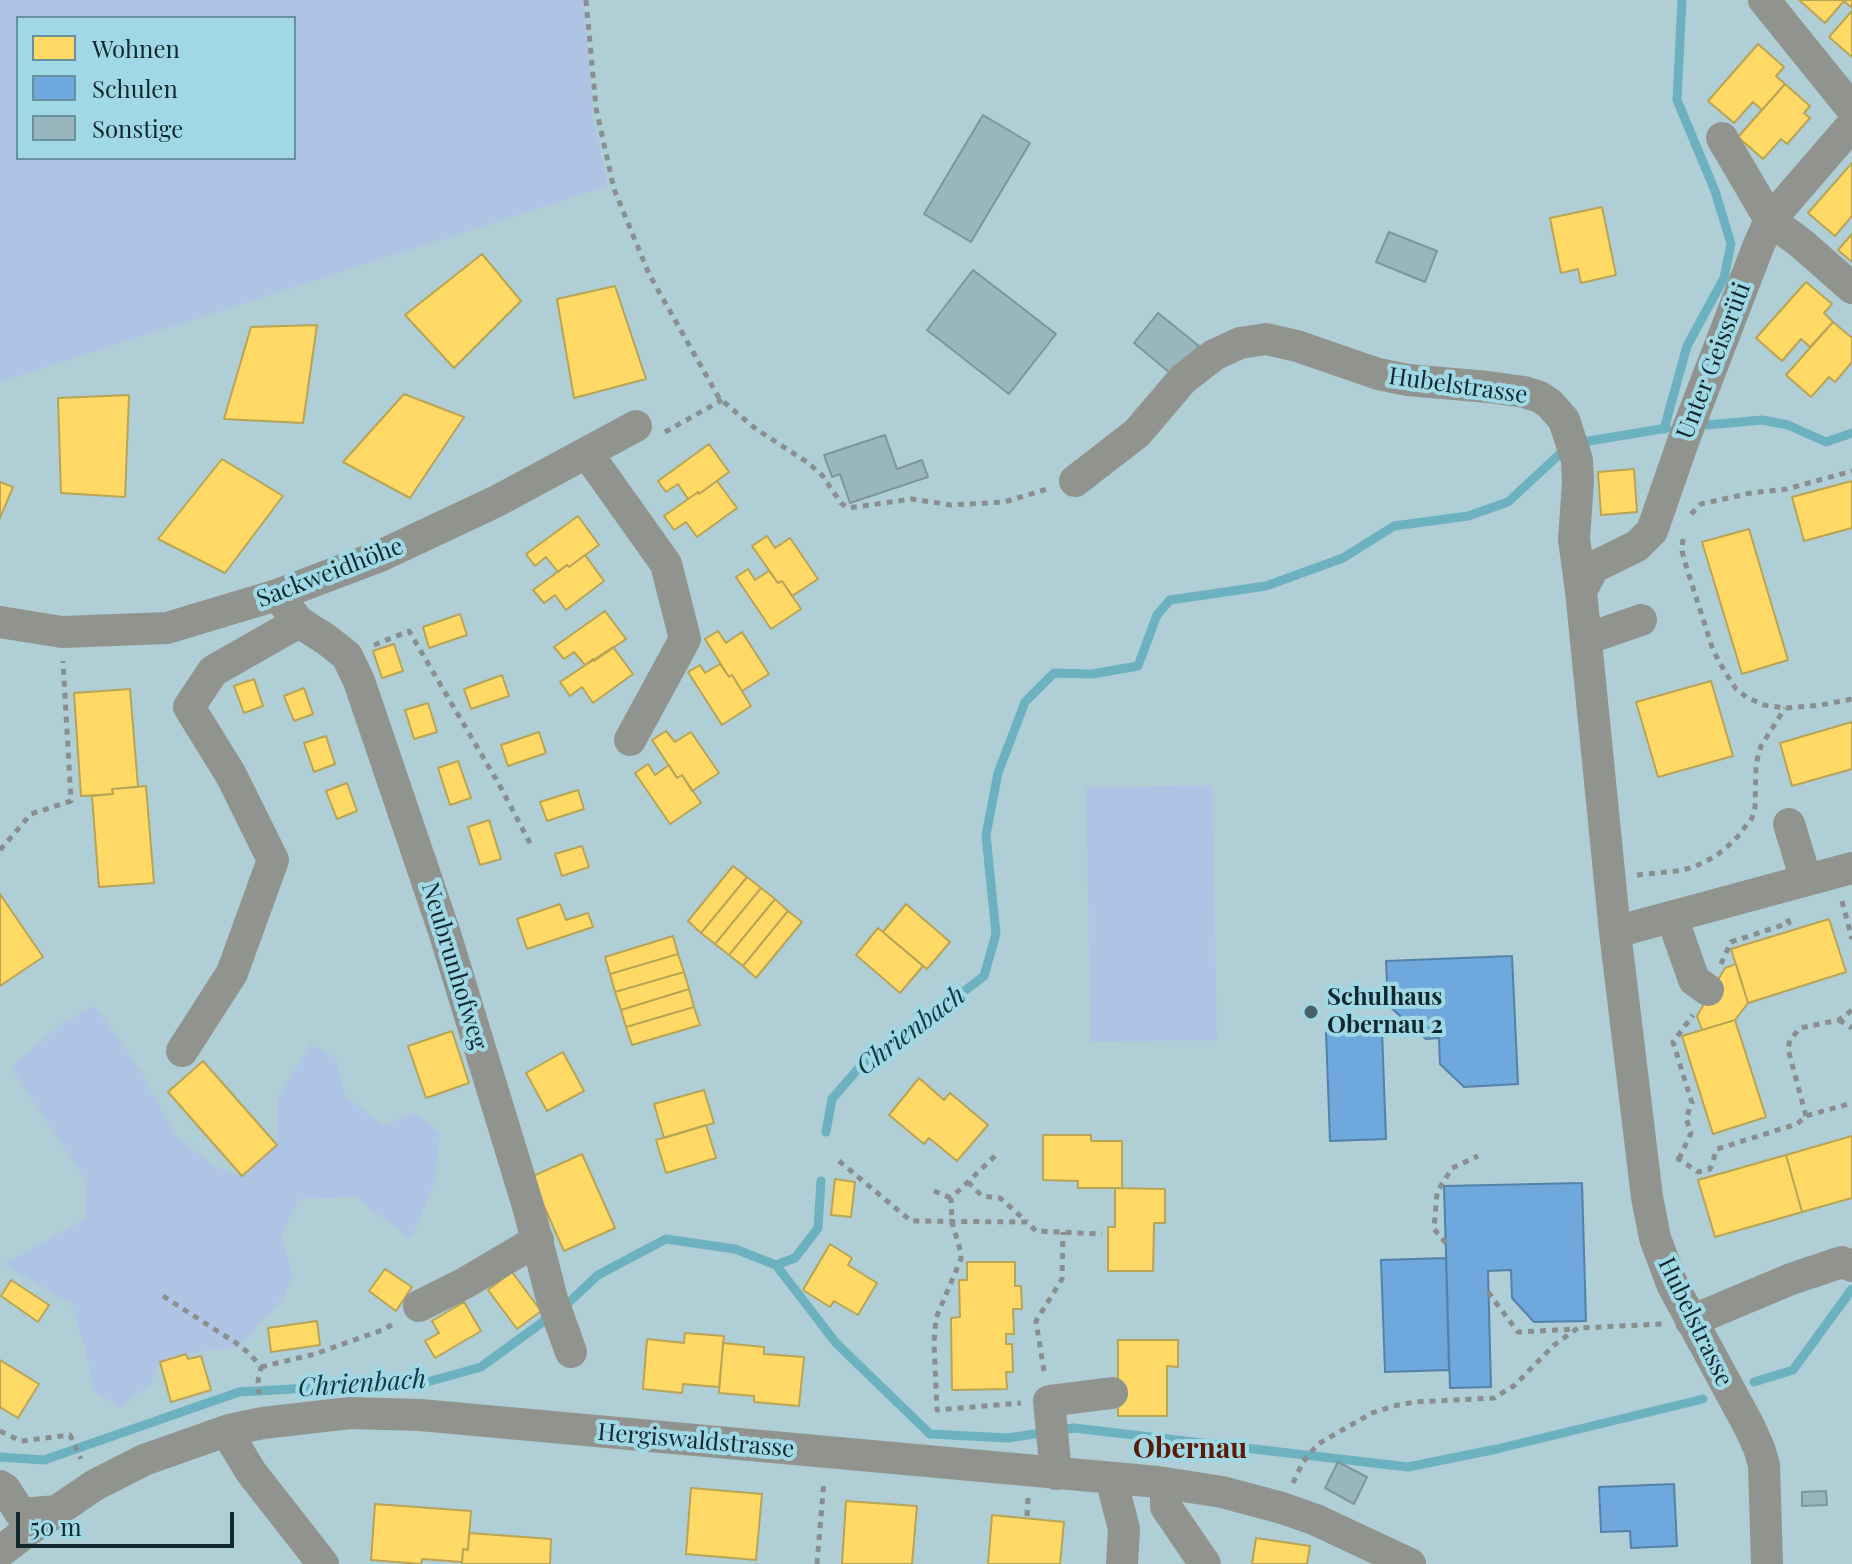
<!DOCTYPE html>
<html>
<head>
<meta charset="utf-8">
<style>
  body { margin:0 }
  #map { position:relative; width:1852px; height:1564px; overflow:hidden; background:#b0ced6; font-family:"Playfair Display",serif }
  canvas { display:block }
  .legend { position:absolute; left:16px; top:16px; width:280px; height:144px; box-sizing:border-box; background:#a0d8e6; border:2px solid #67929c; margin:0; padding:10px 14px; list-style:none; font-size:24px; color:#12282e }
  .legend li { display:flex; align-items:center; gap:16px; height:40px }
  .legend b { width:40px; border:2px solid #67929c }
  .scale { position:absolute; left:16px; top:1512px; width:218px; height:36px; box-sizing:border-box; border:4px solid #12282e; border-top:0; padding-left:10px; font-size:24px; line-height:28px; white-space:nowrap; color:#12282e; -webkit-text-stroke:6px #a0d8e6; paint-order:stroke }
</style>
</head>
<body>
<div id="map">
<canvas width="1852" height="1564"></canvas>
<ul class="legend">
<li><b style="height:22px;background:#ffd966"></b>Wohnen</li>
<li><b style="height:22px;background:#6fa8dc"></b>Schulen</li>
<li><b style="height:22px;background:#99b6be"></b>Sonstige</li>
</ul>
<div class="scale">50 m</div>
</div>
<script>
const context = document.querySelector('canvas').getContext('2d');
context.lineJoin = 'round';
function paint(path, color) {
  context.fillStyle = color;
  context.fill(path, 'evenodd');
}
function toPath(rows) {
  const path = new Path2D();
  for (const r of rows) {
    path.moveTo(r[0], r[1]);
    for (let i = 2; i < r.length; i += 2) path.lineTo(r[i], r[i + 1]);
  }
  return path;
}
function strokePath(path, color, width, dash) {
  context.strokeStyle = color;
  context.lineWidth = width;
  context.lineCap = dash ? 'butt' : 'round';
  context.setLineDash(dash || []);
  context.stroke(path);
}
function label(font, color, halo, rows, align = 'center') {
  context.font = font + ' "Playfair Display",serif';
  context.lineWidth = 8;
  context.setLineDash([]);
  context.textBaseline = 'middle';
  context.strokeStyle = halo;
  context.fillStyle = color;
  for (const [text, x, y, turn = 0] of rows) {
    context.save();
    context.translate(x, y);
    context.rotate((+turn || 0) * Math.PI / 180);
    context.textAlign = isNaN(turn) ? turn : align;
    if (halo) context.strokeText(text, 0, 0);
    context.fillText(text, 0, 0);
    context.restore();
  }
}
paint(toPath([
  [0,0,584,0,593,116,608,186,0,382],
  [294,18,294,158,18,158,18,18],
  [1212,785,1217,1040,1091,1042,1086,788],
  [95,1006,140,1070,175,1135,213,1166,242,1176,277,1145,278,1097,311,1044,336,1059,345,1096,383,1126,413,1113,440,1133,435,1181,411,1239,356,1197,299,1199,281,1235,293,1276,283,1298,239,1346,186,1354,160,1362,151,1383,119,1408,93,1391,86,1350,71,1304,4,1264,85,1219,87,1182,11,1067,61,1024]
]), '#afc3e4');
const homes = toPath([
  [1799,0,1852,0,1852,8,1844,1,1825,23,1799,0],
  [1852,11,1852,57,1829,37,1852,11],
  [1758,44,1784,67,1776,76,1785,84,1762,110,1753,102,1734,123,1708,101,1758,44],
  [1785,84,1810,106,1804,113,1810,118,1787,144,1781,139,1763,159,1738,137,1785,84],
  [1852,163,1852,216,1835,236,1808,213,1852,163],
  [1602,207,1616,275,1581,283,1578,269,1561,273,1550,218,1602,207],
  [1852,234,1852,262,1838,250,1852,234],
  [482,254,521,301,454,368,405,315,482,254],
  [1806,282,1832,304,1824,313,1833,322,1810,347,1801,339,1782,361,1756,338,1806,282],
  [615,286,646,379,574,398,557,299,615,286],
  [1833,322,1852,338,1852,362,1835,382,1829,377,1811,397,1786,375,1833,322],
  [317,325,303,423,224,419,251,327,317,325],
  [404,394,464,417,410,498,343,462,404,394],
  [129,395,125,497,61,493,58,398,129,395],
  [709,444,729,472,699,494,698,492,688,499,678,484,666,492,658,481,709,444],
  [222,459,283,496,225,573,158,539,222,459],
  [1634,469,1637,512,1601,515,1598,472,1634,469],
  [717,481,737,508,697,537,686,522,674,530,664,516,698,492,699,494,717,481],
  [1852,481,1852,528,1804,541,1792,497,1852,481],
  [0,482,13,487,0,518,0,482],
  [578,516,599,545,569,567,567,565,558,572,546,557,535,566,526,554,578,516],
  [1749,529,1788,660,1742,674,1702,542,1749,529],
  [767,536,775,548,790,538,818,579,792,596,782,581,778,583,752,546,767,536],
  [585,555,604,581,566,610,555,595,544,603,533,590,567,565,569,567,585,555],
  [748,569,755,580,769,571,778,583,782,581,801,609,771,629,736,577,748,569],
  [605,611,626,639,594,661,593,659,585,665,574,652,564,659,554,647,605,611],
  [460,614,467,635,429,648,423,627,460,614],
  [718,631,726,643,742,632,769,674,742,691,732,675,729,677,705,639,718,631],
  [394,644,403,671,382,678,373,651,394,644],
  [613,647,633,674,593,703,582,687,570,696,560,682,613,647],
  [720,664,729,677,732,675,751,706,722,725,688,672,700,665,705,673,720,664],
  [502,675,509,696,471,709,464,689,502,675],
  [254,679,263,706,244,713,234,686,254,679],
  [1711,681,1733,756,1658,777,1636,702,1711,681],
  [304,688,313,714,294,721,284,696,304,688],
  [130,689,138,787,112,789,113,794,81,796,74,693,130,689],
  [428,703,437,732,414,739,405,710,428,703],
  [1852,722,1852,769,1792,786,1780,743,1852,722],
  [666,731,675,742,691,732,719,773,692,791,682,775,677,778,652,740,666,731],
  [539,732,546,753,508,766,501,745,539,732],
  [326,736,335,764,314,772,304,743,326,736],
  [458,761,471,798,450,805,438,768,458,761],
  [648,764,655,775,669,765,677,778,682,775,701,803,670,824,635,773,648,764],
  [347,783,357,811,337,819,326,791,347,783],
  [146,786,154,883,99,887,92,796,113,794,112,789,146,786],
  [578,790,584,809,547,821,540,802,578,790],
  [489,820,501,859,480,865,468,827,489,820],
  [582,846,589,867,562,876,555,854,582,846],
  [733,866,747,877,701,933,688,921,733,866],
  [747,877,761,888,715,944,701,933,747,877],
  [761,888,775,899,729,955,715,944,761,888],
  [0,894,43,957,0,986,0,894],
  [775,899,788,911,743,966,729,955,775,899],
  [560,904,566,920,588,913,593,927,527,949,517,919,560,904],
  [906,904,950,942,927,969,883,932,906,904],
  [788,911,802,922,756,978,743,966,788,911],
  [1829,919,1846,972,1748,1003,1731,949,1829,919],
  [878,928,923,966,900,993,856,955,878,928],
  [673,936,678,954,610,974,605,957,673,936],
  [678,954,684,972,615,992,610,974,678,954],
  [1736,964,1748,1003,1735,1020,1702,1030,1697,1016,1725,968,1736,964],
  [684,972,689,989,621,1010,615,992,684,972],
  [689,989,694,1007,626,1027,621,1010,689,989],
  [694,1007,700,1025,632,1045,626,1027,694,1007],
  [1735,1020,1766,1117,1713,1134,1682,1036,1735,1020],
  [452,1031,469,1083,426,1098,408,1046,452,1031],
  [563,1052,584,1091,547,1111,526,1073,563,1052],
  [203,1061,277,1145,242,1176,168,1092,203,1061],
  [919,1078,944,1100,950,1093,988,1125,957,1161,929,1138,924,1144,889,1115,919,1078],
  [704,1090,714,1123,664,1138,654,1104,704,1090],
  [706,1125,716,1158,666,1173,656,1140,706,1125],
  [1043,1135,1091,1135,1091,1141,1122,1141,1122,1188,1078,1188,1078,1181,1043,1180,1043,1135],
  [1852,1136,1852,1198,1802,1212,1786,1155,1852,1136],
  [582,1154,615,1228,564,1251,531,1177,582,1154],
  [1786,1155,1802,1212,1715,1237,1698,1180,1786,1155],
  [835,1179,855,1182,851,1217,831,1215,835,1179],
  [1115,1188,1165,1189,1165,1223,1154,1223,1153,1271,1108,1271,1108,1227,1115,1227,1115,1188],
  [830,1244,852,1258,848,1265,877,1283,858,1315,834,1301,830,1307,803,1290,830,1244],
  [967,1262,1015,1262,1015,1286,1021,1286,1022,1309,1013,1309,1014,1334,1006,1334,1006,1344,1012,1344,1013,1372,1006,1372,1007,1389,952,1390,951,1318,960,1317,959,1280,967,1280,967,1262],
  [385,1269,412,1287,396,1311,369,1291,385,1269],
  [512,1272,541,1311,517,1329,488,1290,512,1272],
  [11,1280,49,1305,38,1322,1,1296,11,1280],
  [464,1302,481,1331,435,1358,425,1341,439,1333,432,1321,464,1302],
  [317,1321,320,1345,271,1352,268,1328,317,1321],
  [685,1333,724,1336,719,1387,683,1384,682,1393,643,1389,647,1339,684,1343,685,1333],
  [1118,1340,1178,1340,1178,1367,1167,1366,1167,1416,1118,1416,1118,1340],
  [723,1343,764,1347,764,1354,804,1357,799,1406,754,1402,754,1396,719,1393,723,1343],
  [186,1354,188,1359,201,1356,211,1390,171,1402,160,1362,186,1354],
  [0,1360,39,1384,18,1418,0,1407,0,1360],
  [691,1488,762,1494,756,1560,686,1554,691,1488],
  [846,1501,917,1506,912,1564,842,1564,846,1501],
  [375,1504,471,1511,468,1550,463,1549,462,1562,422,1559,421,1564,371,1560,375,1504],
  [992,1515,1064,1522,1060,1564,988,1564,992,1515],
  [469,1533,551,1539,550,1564,462,1564,463,1549,468,1550,469,1533],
  [1256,1538,1310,1546,1307,1564,1252,1564,1256,1538]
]);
paint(homes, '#ffd966');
strokePath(homes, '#b8a455', 2);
const schools = toPath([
  [1512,956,1518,1084,1464,1087,1440,1064,1439,1038,1426,1039,1388,1005,1386,961,1512,956],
  [1382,1030,1386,1139,1330,1141,1326,1032,1382,1030],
  [1582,1183,1586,1321,1534,1322,1512,1298,1511,1270,1488,1271,1491,1387,1450,1388,1444,1186,1582,1183],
  [1446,1258,1449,1370,1385,1372,1381,1260,1446,1258],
  [1674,1484,1677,1546,1631,1548,1630,1531,1601,1532,1599,1487,1674,1484]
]);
paint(schools, '#6fa8dc');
strokePath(schools, '#5382a8', 2);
strokePath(toPath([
  [1707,425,1762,420,1788,425,1826,442,1852,433],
  [1664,429,1687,346,1724,278,1731,244,1715,191,1677,100,1682,0],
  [1583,442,1667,428],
  [826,1132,832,1099,864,1062,940,1010,984,976,996,934,986,835,998,773,1025,702,1054,673,1092,674,1138,666,1157,615,1170,600,1266,586,1343,558,1394,526,1468,516,1508,502,1562,452],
  [776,1265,836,1343,930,1434,1008,1438,1074,1428,1408,1467,1497,1449,1703,1399],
  [1754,1382,1793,1370,1852,1289],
  [0,1457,44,1460,239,1392,431,1381,481,1367,566,1305,598,1275,666,1239,735,1249,776,1265,795,1258,818,1228,821,1181]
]), '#6cb1c0', 9);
const building = toPath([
  [983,115,1030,143,971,242,924,214,983,115],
  [1389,232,1437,251,1425,282,1376,262,1389,232],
  [973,270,1056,334,1009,394,927,330,973,270],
  [1158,313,1199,346,1180,369,1170,373,1134,343,1158,313],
  [885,435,897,469,922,460,928,477,850,503,840,474,832,477,824,455,885,435],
  [1338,1462,1367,1477,1354,1504,1325,1488,1338,1462],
  [1826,1491,1827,1505,1802,1506,1802,1492,1826,1491]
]);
paint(building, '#99b6be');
strokePath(building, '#7d959b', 2);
strokePath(toPath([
  [586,0,596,108,614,189,649,274,719,398,756,429,807,462,822,475,841,503,848,508,912,499,951,505,1004,502,1047,489],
  [665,432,722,400],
  [1691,514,1701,504,1751,493,1787,489,1852,471],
  [1683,539,1682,551,1687,569,1713,650,1725,672,1736,689,1748,698,1764,705,1785,708,1821,705,1852,699],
  [374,645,409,631,500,786,531,845],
  [0,850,31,814,71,801,63,661],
  [1637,875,1677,871,1694,867,1716,856,1735,840,1752,818,1755,807,1756,764,1761,746,1785,708],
  [1842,901,1852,939],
  [1721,964,1731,942,1789,923,1786,915],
  [1839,1020,1852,1028],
  [1806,1116,1788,1049,1790,1040,1800,1028,1839,1020,1852,1010],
  [995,1156,951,1198,952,1222,961,1253,961,1259,936,1318,934,1343,937,1410,1021,1403],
  [1676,1159,1679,1159,1698,1172,1710,1169,1717,1149,1797,1124,1806,1116,1852,1103],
  [1679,1159,1691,1133,1686,1118,1692,1103,1673,1042,1693,1015],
  [839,1161,911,1221,1027,1222,1036,1231,1102,1234],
  [968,1182,982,1196,1000,1198,1026,1221],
  [934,1191,951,1198],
  [1446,1243,1434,1229,1437,1192,1452,1168,1478,1156],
  [1488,1292,1518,1332,1577,1329],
  [163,1296,236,1343,250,1354,261,1367,258,1381,259,1394],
  [261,1367,315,1354,385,1329,396,1322],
  [1044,1371,1036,1321,1062,1279,1063,1232],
  [0,1431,21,1441,70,1435,81,1459],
  [1293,1483,1303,1462,1318,1444,1372,1413,1393,1406,1415,1402,1494,1398,1515,1385,1554,1345,1578,1328,1662,1324],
  [1027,1516,1028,1498],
  [817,1564,824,1481]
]), '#888f8e', 5, [6, 6]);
strokePath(toPath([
  [1764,0,1852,109],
  [1722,138,1770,220,1802,244,1852,288],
  [587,453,666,564,685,639,630,740],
  [1075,481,1137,433,1183,379,1214,355,1240,343,1266,339,1297,346,1378,374,1408,380,1488,387,1524,392,1540,397,1550,404,1564,420,1577,460,1578,482,1574,539,1581,591,1615,932,1647,1197,1655,1238,1672,1284,1749,1426,1759,1448,1764,1465,1767,1564],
  [1581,591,1594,567,1637,546,1652,531,1684,439,1758,247,1770,220,1852,125],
  [277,595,299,622,327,640,347,656,359,681,445,934,528,1206,552,1299,571,1352],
  [0,622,62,632,167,628,277,595,380,556,497,501,636,426],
  [1586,639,1641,620],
  [1789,824,1806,880],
  [1672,917,1694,980,1708,990],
  [1615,932,1852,868],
  [182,1051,232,973,273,860,231,775,189,707,213,671,299,622],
  [419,1306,465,1283,538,1240],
  [1691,1321,1791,1279,1842,1262,1852,1266],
  [229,1430,234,1444,251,1472,323,1564],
  [1056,1474,1049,1401,1112,1393],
  [1111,1478,1124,1529,1122,1564],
  [1166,1484,1166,1507,1205,1564],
  [0,1486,5,1489,21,1514,57,1511],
  [0,1552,30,1529,95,1485,144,1460,229,1430,263,1423,350,1413,420,1415,1158,1482,1222,1492,1282,1508,1316,1520,1410,1564]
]), '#91948e', 32);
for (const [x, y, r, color] of [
  [1311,1012,8,"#496269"]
]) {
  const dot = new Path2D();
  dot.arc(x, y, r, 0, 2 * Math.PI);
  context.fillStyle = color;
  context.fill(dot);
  strokePath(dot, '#a0d8e6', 3);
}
label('24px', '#12282e', '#a0d8e6', [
  ["Unter Geissrüti",1714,361,-69],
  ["Hubelstrasse",1458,386,8],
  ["Sackweidhöhe",330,573,-21],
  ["Neubrunhofweg",454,966,73],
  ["Hubelstrasse",1695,1322,64],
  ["Hergiswaldstrasse",696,1441,5]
]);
label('bold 24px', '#12282e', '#a0d8e6', [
  ["Schulhaus",1327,998],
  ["Obernau 2",1327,1026]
], 'left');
label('italic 26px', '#113942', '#a0d8e6', [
  ["Chrienbach",911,1031,-37],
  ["Chrienbach",362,1384,-4]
]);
label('bold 28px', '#5b1908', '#a0d8e6', [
  ["Obernau",1190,1449]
]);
</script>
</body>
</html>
